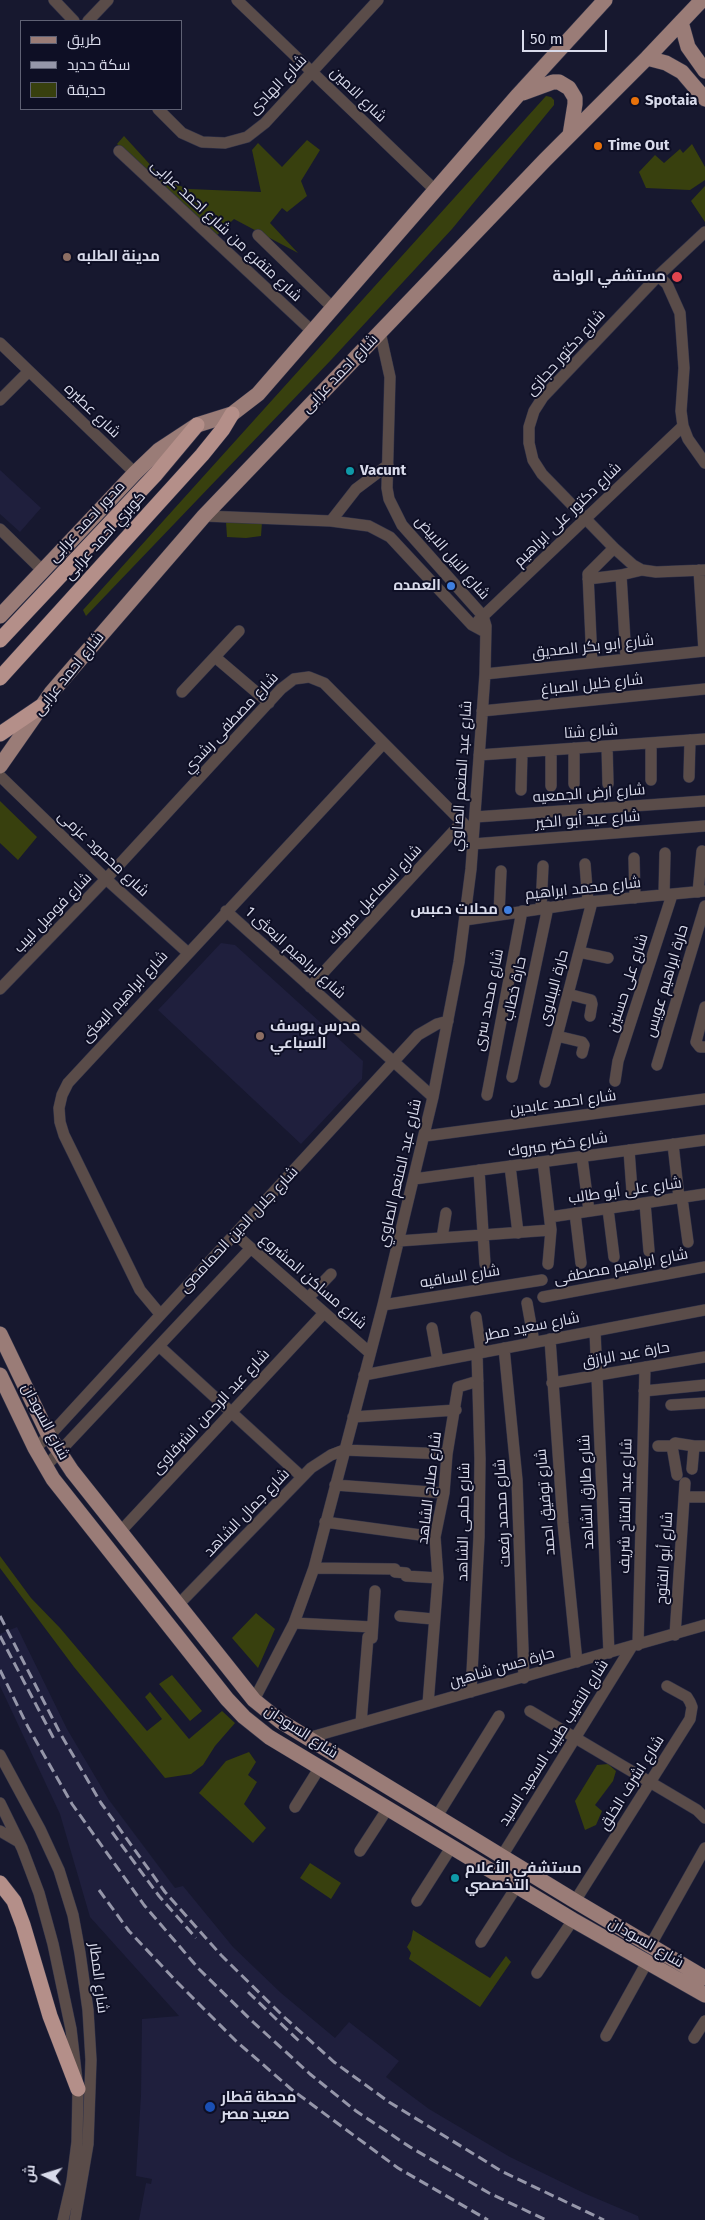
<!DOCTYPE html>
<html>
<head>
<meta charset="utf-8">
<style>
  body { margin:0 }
  #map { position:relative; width:705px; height:2220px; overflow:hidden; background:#17182f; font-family:"Fira Sans",Cairo,sans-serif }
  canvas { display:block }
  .legend { position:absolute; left:20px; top:20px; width:162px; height:90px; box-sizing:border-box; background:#0e0f25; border:1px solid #5f6174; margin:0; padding:6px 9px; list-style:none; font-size:15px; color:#d9dbeb }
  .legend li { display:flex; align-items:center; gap:10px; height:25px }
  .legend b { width:25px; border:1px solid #5f6174 }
  .north { position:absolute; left:20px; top:2150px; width:50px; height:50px; -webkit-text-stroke:4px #0e0f25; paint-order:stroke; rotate:275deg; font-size:14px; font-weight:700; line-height:20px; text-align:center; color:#d9dbeb }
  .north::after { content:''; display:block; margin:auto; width:18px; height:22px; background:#d9dbeb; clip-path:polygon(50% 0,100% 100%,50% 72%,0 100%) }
  .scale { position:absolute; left:522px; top:30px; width:85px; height:22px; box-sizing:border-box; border:2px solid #d9dbeb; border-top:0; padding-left:6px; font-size:15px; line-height:18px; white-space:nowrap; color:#d9dbeb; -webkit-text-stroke:4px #0e0f25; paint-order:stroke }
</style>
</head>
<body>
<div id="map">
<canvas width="705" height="2220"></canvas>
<ul class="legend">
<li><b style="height:6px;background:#9a7c77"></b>طريق</li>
<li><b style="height:6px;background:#9596a9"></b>سكة حديد</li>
<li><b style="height:14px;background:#38400e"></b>حديقة</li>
</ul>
<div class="north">ش</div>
<div class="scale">50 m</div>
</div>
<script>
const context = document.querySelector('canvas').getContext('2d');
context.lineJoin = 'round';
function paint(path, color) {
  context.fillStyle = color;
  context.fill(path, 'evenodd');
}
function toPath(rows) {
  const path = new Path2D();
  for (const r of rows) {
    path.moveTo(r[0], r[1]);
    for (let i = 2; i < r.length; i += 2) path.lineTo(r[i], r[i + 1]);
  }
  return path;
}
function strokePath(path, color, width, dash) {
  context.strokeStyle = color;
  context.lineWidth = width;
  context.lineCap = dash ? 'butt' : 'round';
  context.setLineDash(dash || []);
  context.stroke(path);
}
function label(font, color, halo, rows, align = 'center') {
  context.font = font + ' "Fira Sans",Cairo,sans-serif';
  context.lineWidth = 4;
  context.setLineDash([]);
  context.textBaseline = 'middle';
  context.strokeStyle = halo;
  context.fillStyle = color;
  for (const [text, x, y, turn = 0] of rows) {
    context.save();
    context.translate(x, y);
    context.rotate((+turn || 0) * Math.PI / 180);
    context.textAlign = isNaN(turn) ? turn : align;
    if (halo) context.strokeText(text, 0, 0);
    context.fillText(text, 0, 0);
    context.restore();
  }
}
paint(toPath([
  [0,470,41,508,20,532,0,514],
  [221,943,235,945,363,1061,362,1079,301,1144,158,1010],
  [17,1627,67,1729,109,1800,175,1888,183,1886,233,1947,281,1993,335,2038,349,2022,399,2061,386,2077,429,2109,510,2157,586,2194,638,2216,639,2220,139,2220,146,2183,151,2184,152,2179,136,2176,141,2095,142,2019,179,2016,90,1917,60,1814,0,1686,0,1634]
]), '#1f1f3d');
paint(toPath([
  [546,96,551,97,554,100,554,105,452,229,331,360,86,616,83,610],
  [124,136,165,181,189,189,261,192,252,150,258,143,282,167,307,140,320,150,301,181,307,196,287,212,282,208,270,223,298,253,234,219,216,236,117,144],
  [692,144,705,167,705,180,690,190,646,188,639,172,655,155,664,163,680,149,683,153],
  [705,186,705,222,691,201],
  [226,522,262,522,261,536,246,538,227,537],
  [0,801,37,837,18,860,0,843],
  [0,1556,31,1598,60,1628,147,1731,162,1719,145,1697,150,1692,189,1739,222,1711,235,1723,215,1746,203,1765,191,1774,165,1778,74,1667,0,1568],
  [256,1613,275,1629,258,1668,232,1638],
  [172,1675,202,1711,190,1721,159,1684],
  [249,1752,256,1762,248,1775,257,1782,244,1804,266,1828,253,1843,199,1793,226,1761],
  [608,1764,616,1771,613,1781,595,1805,602,1811,596,1825,585,1830,575,1801,597,1765],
  [310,1863,341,1883,331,1899,300,1878],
  [413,1930,490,1978,506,1956,511,1962,480,2007,409,1959,411,1953,407,1947,411,1940]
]), '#38400e');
const minor = toPath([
  [54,0,74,21],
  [237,0,436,191],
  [88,21,108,0],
  [158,109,182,133,202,142,225,143,247,137,265,123,378,0],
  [119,151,313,332],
  [705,232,658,276,543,397,534,411,529,427,529,443,533,460,542,474,614,548,633,565,642,570,656,572,705,570],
  [258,235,333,308],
  [658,276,667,284,680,313,684,368,681,411,683,426,688,439,705,463],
  [0,343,135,473],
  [0,400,29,371],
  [204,516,331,521,369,526,390,537,472,625,485,632],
  [331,521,356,489,388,465],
  [0,529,43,571],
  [699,570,704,651],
  [621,575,626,658],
  [588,579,621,575,642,570],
  [478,621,683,426],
  [215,657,269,703],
  [592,662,588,574,614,548],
  [485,674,705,651],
  [182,692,239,631],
  [482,711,705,689],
  [607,746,608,784],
  [479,755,705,739],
  [0,776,106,879,187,952],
  [689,777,690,740],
  [651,780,651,743],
  [574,784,574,748],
  [551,786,551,750],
  [521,790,522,752],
  [475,817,705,801],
  [473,844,705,826],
  [634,858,635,898],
  [585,864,588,902],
  [698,892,702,851],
  [664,895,665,853],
  [541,908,543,866],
  [226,911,433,1097],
  [499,914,501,871],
  [465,920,588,902,705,891],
  [579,952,608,958],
  [310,987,462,822],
  [0,989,106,879,281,689,294,679,309,677,324,683,473,833],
  [568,994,591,1000,592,1004,590,1016],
  [705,1007,696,1042,700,1047,705,1047],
  [557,1036,582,1042,584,1045,582,1053],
  [657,1065,705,906],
  [512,1077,548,907],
  [615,1081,618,1061,672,895],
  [545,1082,592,902],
  [487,1095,522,911],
  [425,1136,705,1099],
  [673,1144,679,1198],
  [629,1150,633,1205],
  [582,1157,589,1211],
  [543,1162,551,1230,548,1264],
  [510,1166,518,1233],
  [479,1170,485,1264],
  [414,1179,705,1140],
  [682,1198,688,1242],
  [645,1203,649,1251],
  [608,1209,614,1257],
  [575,1213,581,1263],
  [550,1217,705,1194],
  [235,1234,370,1353],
  [442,1238,446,1213],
  [399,1241,551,1230],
  [543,1297,705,1267],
  [308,1298,331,1274],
  [527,1303,534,1342],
  [383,1305,542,1280],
  [160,1314,140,1290,64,1135,60,1122,59,1108,62,1095,68,1083,383,744],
  [476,1317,481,1352],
  [432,1328,438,1361],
  [595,1331,609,1653],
  [550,1339,563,1523,577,1662],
  [159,1346,302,1477],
  [504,1348,517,1480,524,1678],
  [364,1375,705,1310],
  [552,1383,705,1357],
  [644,1391,705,1385],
  [671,1405,705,1403],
  [353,1417,456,1410],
  [658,1446,672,1446,675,1443,694,1446,705,1446],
  [672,1446,677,1475],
  [35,1448,49,1436,418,1035,437,1024,448,1021],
  [45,1467,251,1248],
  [692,1469,694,1446],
  [335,1485,444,1493],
  [684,1497,705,1497],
  [325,1522,435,1537],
  [120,1532,324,1313],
  [314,1568,395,1569,395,1572,406,1573,406,1576,438,1578],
  [178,1605,311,1468,331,1455,344,1450,447,1454],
  [400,1616,433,1619],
  [294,1623,372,1627],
  [675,1635,685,1483],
  [638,1645,645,1367],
  [471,1692,479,1537,480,1459,477,1353],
  [254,1700,294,1623,314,1568,383,1305,433,1097,459,962,471,869,485,674,486,626,483,616,402,525,389,499,387,488,390,377,380,332],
  [428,1704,438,1578,435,1537,444,1493,447,1454,458,1387,478,1381],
  [530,1711,697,1810,705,1818],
  [361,1723,368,1637,372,1638,375,1591],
  [308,1738,705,1625],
  [0,1755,40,1829,59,1870,73,1915,80,1953,88,2010,91,2060,88,2144,75,2220],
  [0,1803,22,1848,39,1893,53,1944,71,2029,78,2089,77,2142,72,2181,63,2220],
  [295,1807,320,1767],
  [437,1816,499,1716],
  [0,1831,19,1842],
  [360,1851,388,1808],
  [502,1856,632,1646],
  [417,1901,452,1846],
  [575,1901,690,1719,692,1707,690,1702,687,1697,667,1686],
  [481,1942,517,1886],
  [650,1946,705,1848],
  [537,1973,573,1920],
  [606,2036,646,1964],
  [694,2038,705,2021]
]);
const major = toPath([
  [681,22,688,47,705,71],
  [647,58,666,63,682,72,705,99],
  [523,93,553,82,559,82,569,88,575,98,575,104,570,135],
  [0,616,135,473,159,450,197,425,232,414,258,394,518,95,605,0],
  [0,766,51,693,204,516,545,160,647,58,702,0],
  [0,1334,49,1436,72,1471,254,1700,280,1721,575,1901,705,1978],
  [0,1375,35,1448,53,1479,227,1699,244,1717,269,1737,573,1920,705,1995]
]);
const highway = toPath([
  [0,640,156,474,197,425],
  [0,678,202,455,223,429,232,414],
  [0,734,40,707],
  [0,1883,14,1901,23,1925,50,2016,78,2089]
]);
strokePath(minor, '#323349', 12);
strokePath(major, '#323349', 16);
strokePath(highway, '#323349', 16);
strokePath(minor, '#5a4c49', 11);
strokePath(major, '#9a7c77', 15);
strokePath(highway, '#b48f89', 15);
strokePath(toPath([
  [0,1616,60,1733,101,1803,165,1892,221,1955,283,2016,334,2062,389,2102,503,2172,604,2220],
  [0,1636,54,1739],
  [0,1670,28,1727,72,1804,144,1905,199,1969,253,2022,310,2074,356,2111,410,2147,489,2193,546,2220],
  [112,1832,159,1896,196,1938],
  [99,1890,129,1931,177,1982,236,2041,291,2089,398,2168,488,2220],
  [248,1992,300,2042]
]), '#9596a9', 3, [10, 5]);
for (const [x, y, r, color] of [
  [635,101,5,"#e8710a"],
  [598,146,5,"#e8710a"],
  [67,257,5,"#8d6e63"],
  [677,277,6,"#e0444e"],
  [350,471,5,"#0f9aa8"],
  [451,586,5,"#3f7fe0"],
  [508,910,5,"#3f7fe0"],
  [260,1036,5,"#8d6e63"],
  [455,1878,5,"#0f9aa8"],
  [210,2107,6,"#1a4fb4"]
]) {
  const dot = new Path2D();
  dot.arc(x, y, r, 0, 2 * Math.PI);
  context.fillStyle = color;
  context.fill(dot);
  strokePath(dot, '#0e0f25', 2);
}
label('15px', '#d9dbeb', '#0e0f25', [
  ["شارع الهادى",278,85,-46],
  ["شارع الامين",358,95,44],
  ["شارع متفرع من شارع احمد عرابى",226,231,43],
  ["شارع دكتور حجازى",566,353,-48],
  ["شارع احمد عرابى",340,374,-46],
  ["شارع عطبره",92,411,44],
  ["شارع دكتور على ابراهيم",568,515,-44],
  ["محور احمد عرابى",87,522,-47],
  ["كوبري احمد عرابى",105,536,-48],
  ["شارع النيل الابيض",452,558,49],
  ["شارع ابو بكر الصديق",593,647,-6],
  ["شارع احمد عرابى",69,674,-51],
  ["شارع خليل الصباغ",592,685,-6],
  ["شارع مصطفى رشدي",231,723,-47],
  ["شارع شتا",591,732,-4],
  ["شارع عبد المنعم الصاوي",462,776,-86],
  ["شارع ارض الجمعيه",589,794,-4],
  ["شارع عيد أبو الخير",588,820,-4],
  ["شارع محمود عزمى",103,854,43],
  ["شارع محمد ابراهيم",583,889,-6],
  ["شارع اسماعيل مبروك",375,895,-47],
  ["شارع فوميل لبيب",53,913,-46],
  ["شارع ابراهيم البعثى 1",295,953,42],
  ["حارة ابراهيم عويس",667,981,-73],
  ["شارع على حسنين",628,983,-72],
  ["حارة الببلاوى",554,988,-75],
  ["حارة خطاب",515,989,-78],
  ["شارع ابراهيم البعثى",125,997,-47],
  ["شارع محمد سرى",489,1000,-79],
  ["شارع احمد عابدين",563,1103,-8],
  ["شارع خضر مبروك",558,1145,-8],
  ["شارع عبد المنعم الصاوي",400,1173,-77],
  ["شارع على أبو طالب",625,1191,-8],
  ["شارع جلال الدين الحمامصى",239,1230,-47],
  ["شارع ابراهيم مصطفى",621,1267,-11],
  ["شارع الساقيه",460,1277,-9],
  ["شارع مساكن المشروع",313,1282,41],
  ["شارع سعيد مطر",532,1327,-11],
  ["حارة عبد الرازق",626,1355,-10],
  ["شارع عبد الرحمن الشرقاوى",211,1412,-47],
  ["شارع السودان",45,1422,62],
  ["شارع صلاح الشاهد",430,1488,-83],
  ["شارع طارق الشاهد",587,1492,-92],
  ["شارع توفيق احمد",546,1502,-95],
  ["شارع عبد الفتاح شريف",626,1506,-89],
  ["شارع جمال الشاهد",247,1513,-46],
  ["شارع محمد رفعت",503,1513,-93],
  ["شارع حلمى الشاهد",464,1522,-89],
  ["شارع أبو الفتوح",665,1558,-86],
  ["حارة حسن شاهين",502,1668,-16],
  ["شارع السودان",301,1732,33],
  ["شارع النقيب طبيب السعيد السيد",554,1743,-58],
  ["شارع اشرف الخلق",632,1783,-58],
  ["شارع السودان",646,1943,30],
  ["شارع المطار",98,1978,83]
]);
label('bold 15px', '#d9dbeb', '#0e0f25', [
  ["Spotaia",645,101],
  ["Time Out",608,146],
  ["مدينة الطلبه",77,257],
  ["مستشفي الواحة",666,277,"right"],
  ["Vacunt",360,471],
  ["العمده",441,586,"right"],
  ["محلات دعبس",498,910,"right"],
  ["مدرس يوسف",270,1027],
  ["السباعي",270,1044],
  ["مستشفي الأعلام",465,1869],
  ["التخصصي",465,1886],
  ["محطة قطار",221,2098],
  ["صعيد مصر",221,2115]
], 'left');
</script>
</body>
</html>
